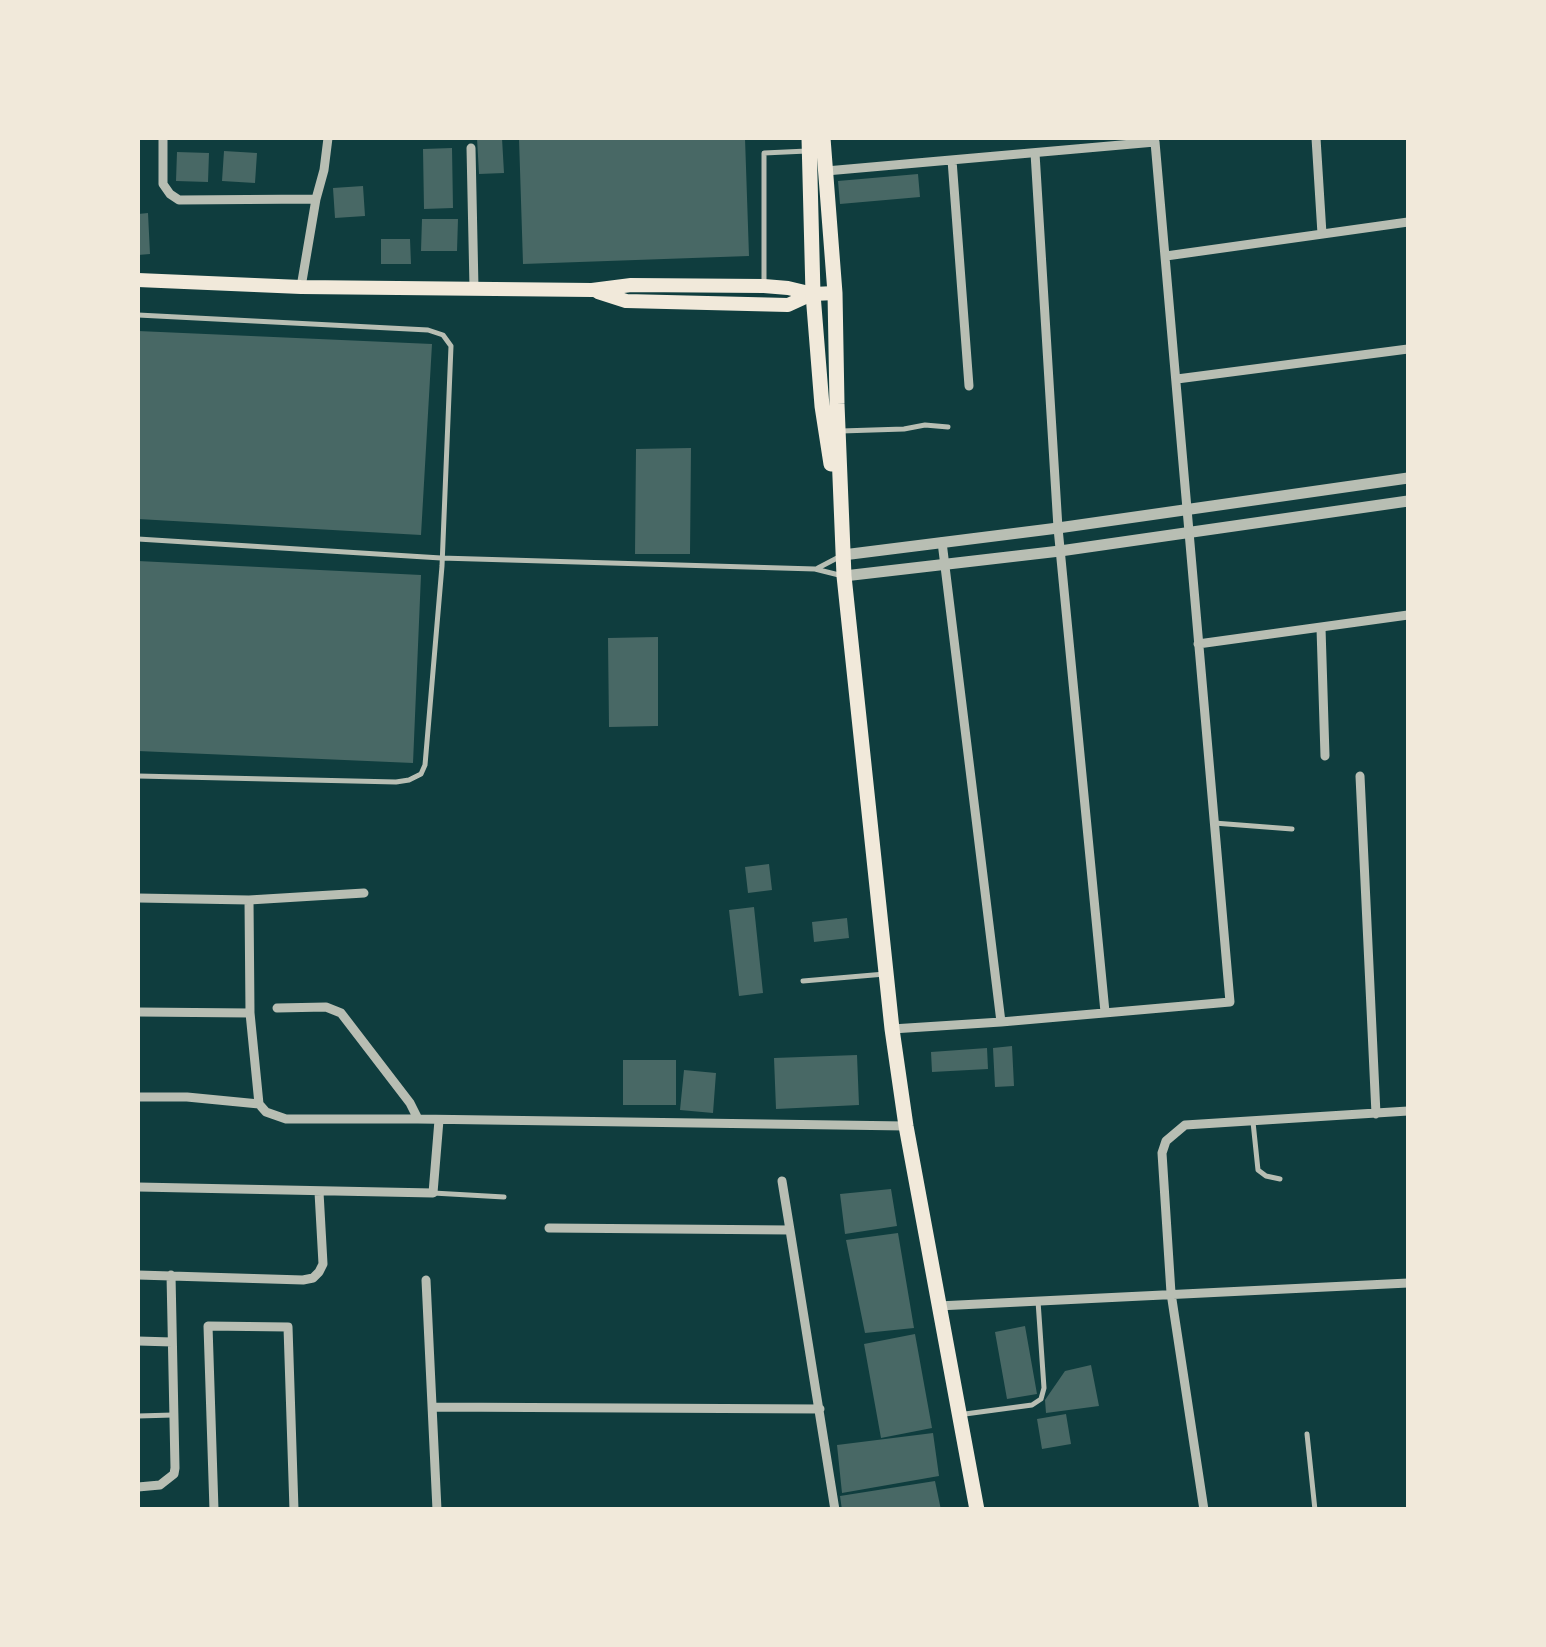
<!DOCTYPE html>
<html>
<head>
<meta charset="utf-8">
<style>
  body { margin:0 }
  #map { position:relative; width:1546px; height:1647px; overflow:hidden; background:#0f3d3e; font-family:"Nunito Sans",sans-serif }
  canvas { display:block }
  .frame { position:absolute; inset:0; border:140px solid #f1e9da; pointer-events:none }
</style>
</head>
<body>
<div id="map">
<canvas width="1546" height="1647"></canvas>
<div class="frame"></div>
</div>
<script>
const context = document.querySelector('canvas').getContext('2d');
context.lineJoin = 'round';
function paint(path, color) {
  context.fillStyle = color;
  context.fill(path, 'evenodd');
}
function toPath(rows) {
  const path = new Path2D();
  for (const r of rows) {
    path.moveTo(r[0], r[1]);
    for (let i = 2; i < r.length; i += 2) path.lineTo(r[i], r[i + 1]);
  }
  return path;
}
function strokePath(path, color, width, dash) {
  context.strokeStyle = color;
  context.lineWidth = width;
  context.lineCap = dash ? 'butt' : 'round';
  context.setLineDash(dash || []);
  context.stroke(path);
}
paint(toPath([
  [477,138,502,138,504,173,479,174],
  [519,138,745,138,749,256,523,264],
  [452,148,453,208,424,209,423,149],
  [224,151,257,153,255,183,222,181],
  [177,152,209,153,208,182,176,181],
  [918,174,920,197,840,204,838,181],
  [363,186,365,216,335,218,333,188],
  [148,213,150,254,138,255,138,214],
  [422,219,458,219,457,251,421,251],
  [381,239,410,239,411,264,381,264],
  [138,331,432,344,421,535,138,519],
  [691,448,690,554,635,554,636,449],
  [138,561,421,575,413,763,138,751],
  [658,637,658,726,609,727,608,638],
  [769,864,772,890,748,893,745,867],
  [754,907,763,993,739,996,729,910],
  [847,918,849,938,814,942,812,922],
  [1012,1046,1014,1086,995,1087,993,1048],
  [987,1048,988,1069,932,1072,931,1052],
  [857,1055,859,1105,776,1109,774,1058],
  [623,1060,676,1060,676,1105,623,1105],
  [684,1070,716,1073,713,1113,680,1110],
  [891,1189,897,1226,845,1234,840,1194],
  [898,1233,914,1328,865,1333,846,1240],
  [1025,1326,1037,1394,1007,1399,995,1332],
  [915,1334,932,1428,881,1438,864,1344],
  [1091,1365,1099,1406,1046,1413,1045,1400,1065,1371],
  [1066,1414,1071,1444,1042,1449,1037,1419],
  [933,1433,939,1476,842,1493,837,1445],
  [935,1481,941,1510,842,1510,840,1496]
]), '#486865');
strokePath(toPath([
  [764,284,764,153,807,151],
  [138,315,428,330,443,335,451,346,442,566,425,765,421,774,409,780,396,782,138,776],
  [841,431,904,429,925,425,948,427],
  [138,539,441,558,815,569,843,576],
  [818,568,839,557],
  [1214,823,1292,829],
  [803,981,885,974],
  [1253,1122,1258,1170,1266,1176,1280,1179],
  [433,1193,504,1197],
  [965,1414,1032,1405,1041,1399,1044,1388,1038,1301],
  [138,1416,173,1415],
  [1307,1434,1315,1510]
]), '#b8beb3', 5);
strokePath(toPath([
  [163,138,163,184,170,194,179,200,316,199],
  [1316,138,1322,234],
  [471,148,474,288],
  [1035,153,1058,528,1105,1012],
  [952,160,969,386],
  [826,171,1155,142,1230,1002,1001,1022,892,1029],
  [1166,256,1408,222],
  [301,287,316,199,324,170,328,138],
  [1177,379,1408,349],
  [942,542,1001,1022],
  [1321,628,1325,756],
  [1198,644,1408,615],
  [1360,776,1376,1114],
  [138,898,249,900],
  [277,1008,326,1007,341,1013,410,1103,418,1119,906,1126],
  [138,1012,250,1013],
  [138,1097,187,1097,259,1104,266,1112,286,1119,418,1119],
  [259,1104,250,1013,249,900,364,893],
  [782,1181,790,1230],
  [138,1187,433,1193,439,1120],
  [549,1228,790,1230,835,1510],
  [138,1275,303,1280,313,1278,319,1272,323,1264,319,1192],
  [426,1280,437,1510],
  [938,1306,1408,1283],
  [138,1341,172,1342],
  [433,1407,820,1409],
  [138,1487,160,1485,174,1474,175,1468,171,1275],
  [214,1510,208,1326,288,1327,294,1510],
  [1204,1510,1171,1293,1162,1153,1166,1141,1185,1125,1408,1111]
]), '#b8beb3', 9);
strokePath(toPath([
  [843,555,1058,528,1408,478],
  [844,576,1060,551,1408,501]
]), '#b8beb3', 11);
strokePath(toPath([
  [138,280,301,287,592,290,631,285,764,286,788,288,813,294,835,293],
  [598,292,626,301,788,305,812,294]
]), '#f1e9da', 14);
strokePath(toPath([
  [809,138,813,294,822,406,831,464],
  [823,138,835,293,837,404,844,576,892,1029,906,1126,977,1510]
]), '#f1e9da', 15);
</script>
</body>
</html>
